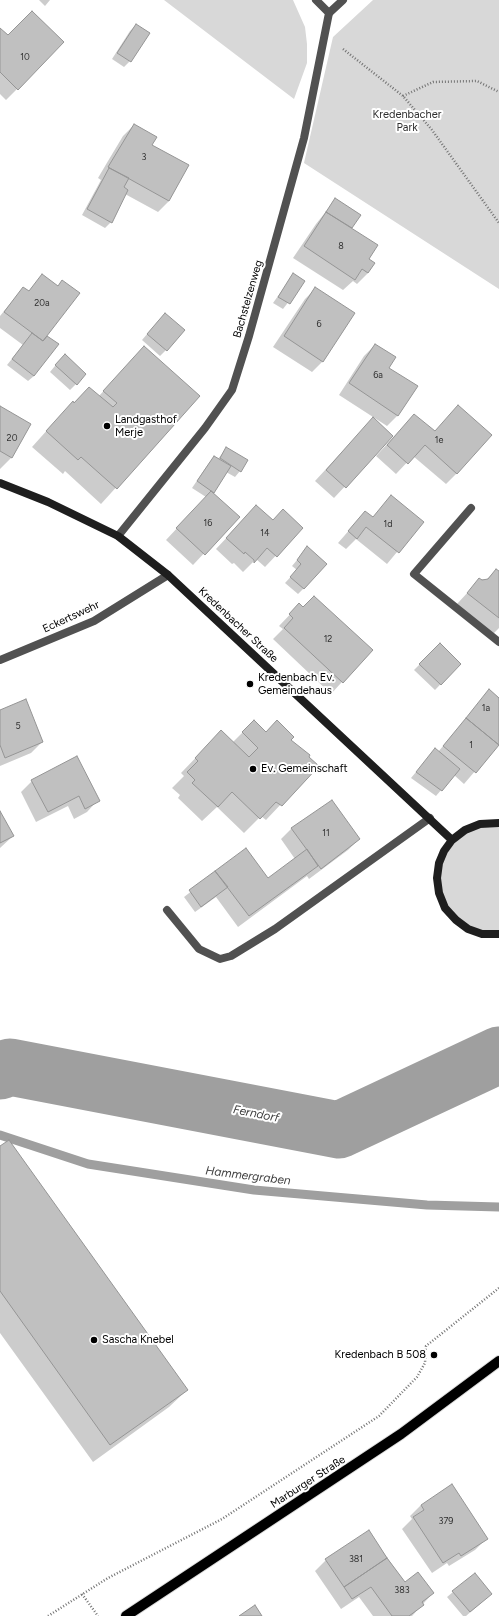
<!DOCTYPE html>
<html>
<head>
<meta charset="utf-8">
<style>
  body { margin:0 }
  canvas { display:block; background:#fff }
</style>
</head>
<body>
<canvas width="499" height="1616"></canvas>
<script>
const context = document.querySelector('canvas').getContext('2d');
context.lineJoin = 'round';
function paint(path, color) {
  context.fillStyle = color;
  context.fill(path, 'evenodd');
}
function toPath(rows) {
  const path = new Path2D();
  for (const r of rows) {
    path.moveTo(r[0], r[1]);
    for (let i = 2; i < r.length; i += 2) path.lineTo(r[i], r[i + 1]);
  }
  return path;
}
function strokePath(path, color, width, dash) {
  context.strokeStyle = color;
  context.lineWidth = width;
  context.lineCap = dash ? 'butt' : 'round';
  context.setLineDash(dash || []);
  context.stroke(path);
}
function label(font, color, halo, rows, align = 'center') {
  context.font = font + ' Figtree,sans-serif';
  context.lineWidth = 4;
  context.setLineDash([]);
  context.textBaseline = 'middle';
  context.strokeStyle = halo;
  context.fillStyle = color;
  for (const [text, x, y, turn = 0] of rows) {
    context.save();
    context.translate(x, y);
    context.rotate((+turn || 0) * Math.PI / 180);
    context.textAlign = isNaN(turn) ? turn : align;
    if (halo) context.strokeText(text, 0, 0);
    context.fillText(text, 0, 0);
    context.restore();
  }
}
paint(toPath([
  [164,0,293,0,305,27,307,44,307,63,294,99],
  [373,0,499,0,499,289,304,163,333,37],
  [499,823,499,934,468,929,445,908,437,878,439,863,465,830]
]), '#d8d8d8');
paint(toPath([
  [39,0,50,0,45,6],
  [136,25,130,61,124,67,112,59,130,31],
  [0,29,8,37,17,89,6,100,0,94],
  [134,125,151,145,169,201,158,212,125,194,111,222,105,228,82,215,101,180,98,178,108,161,123,136],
  [336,199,360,215,351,229,368,273,357,284,353,281,343,290,293,258,316,224],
  [293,275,304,282,283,309,273,303],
  [42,276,57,287,62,281,34,376,28,381,7,365,23,345,0,328,0,316,23,288,28,292],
  [316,288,323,361,312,372,273,347,305,299],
  [159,320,166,350,160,356,142,340],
  [375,345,388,368,398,415,387,426,339,395,364,356],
  [144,347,199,396,101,504,65,471,63,474,32,447,58,418,89,388,99,396],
  [59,361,76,384,70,390,50,372],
  [0,407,11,458,0,469],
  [414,415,457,473,446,484,413,456,396,474,376,456],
  [362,430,392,436,334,498,315,481],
  [226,449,240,471,235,477,226,472,213,493,238,517,193,565,166,540,206,497,192,488,209,463,214,457,218,459],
  [391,497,422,522,387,564,356,539,346,549,338,543,365,512,372,518],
  [245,518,272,521,302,528,265,567,256,559,243,572,234,563,232,564,216,549],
  [307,548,304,588,298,594,285,583,297,570,292,566],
  [496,570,499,572,499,628,493,634,457,604,480,579,486,580],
  [299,605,371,650,331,694,273,639,283,629,279,626],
  [440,644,460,664,435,690,414,670],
  [489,691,499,699,499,743,464,784,454,775,436,796,411,778,430,755,438,752],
  [0,711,42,742,31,753,0,766],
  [254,721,266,733,290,740,309,755,307,757,317,766,266,820,261,816,244,833,217,807,202,821,178,798,180,795,172,788,184,776,181,773,206,747,232,743],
  [32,781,98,800,87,812,74,819,68,806,36,822,21,792],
  [0,813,13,836,0,848],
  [292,828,359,839,348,850,309,879,307,876,238,927,216,897,195,912,184,897,246,849,268,879,295,859,281,839],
  [0,1147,187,1390,169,1407,93,1462,0,1333],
  [421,1505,486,1539,475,1550,449,1566,447,1563,432,1573,402,1529,412,1519,410,1516],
  [369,1532,405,1583,433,1593,412,1616,373,1616,359,1597,341,1609,315,1571,326,1560],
  [453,1592,491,1594,466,1616,463,1616,447,1597]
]), '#0003');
strokePath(toPath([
  [0,1135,88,1164,254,1190,427,1205,499,1207]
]), '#9f9f9f', 9);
strokePath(toPath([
  [0,1071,10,1067,339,1130,499,1055]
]), '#9f9f9f', 57);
const building = toPath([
  [32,11,64,42,18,90,0,72,0,28,8,35,32,11],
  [136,24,150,33,131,62,117,53,136,24],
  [134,124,157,137,152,145,189,165,169,201,108,167,134,124],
  [109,168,129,178,124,187,128,190,112,223,87,209,109,168],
  [335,198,361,215,352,228,326,212,335,198],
  [326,212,378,245,369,259,375,263,368,273,362,269,355,280,304,246,326,212],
  [293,273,305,281,290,304,278,297,293,273],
  [42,274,58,286,62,280,80,293,43,341,4,312,23,287,29,291,42,274],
  [315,287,355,313,323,362,284,336,315,287],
  [165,313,185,330,167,351,147,334,165,313],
  [32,333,43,341,47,336,59,344,34,376,12,359,32,333],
  [375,344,396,357,389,368,418,386,398,416,349,383,375,344],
  [144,346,200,396,117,489,81,457,78,460,46,431,73,401,74,403,89,387,113,407,117,403,103,391,144,346],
  [65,354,86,374,77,385,55,365,65,354],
  [458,405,492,435,457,474,425,445,408,464,387,445,414,414,435,431,458,405],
  [0,406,31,424,12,458,0,451,0,406],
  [373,417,393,436,346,488,326,470,373,417],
  [226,447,248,460,241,472,220,458,226,447],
  [214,456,231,466,214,493,197,481,214,456],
  [211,491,240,517,205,555,176,528,211,491],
  [391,495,424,522,399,553,366,527,357,539,348,531,365,511,373,517,391,495],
  [256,505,273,520,283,509,303,528,277,557,267,548,254,563,254,560,245,552,244,554,226,538,256,505],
  [307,546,327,564,304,589,290,577,301,564,297,560,307,546],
  [496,569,499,571,499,618,467,593,479,578,482,580,488,579,496,569],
  [314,596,373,650,343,683,284,628,293,618,289,614,299,603,303,607,314,596],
  [440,643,461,664,441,685,419,664,440,643],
  [489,689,499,698,499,745,466,718,489,689],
  [26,699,43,742,5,758,0,745,0,710,26,699],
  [466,718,499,745,476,773,443,746,466,718],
  [254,720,266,732,277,720,294,737,291,740,310,755,309,757,319,766,282,806,276,802,260,819,232,792,218,807,192,783,195,780,187,772,198,761,195,758,221,730,249,757,258,748,242,732,254,720],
  [435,748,460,769,442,791,416,772,435,748],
  [77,756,100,801,85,809,79,796,48,812,31,780,77,756],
  [332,800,360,839,321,869,291,828,332,800],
  [0,811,14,836,0,843,0,811],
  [246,848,268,878,307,849,318,866,249,916,215,871,246,848],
  [215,871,228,887,201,907,189,890,215,871],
  [9,1140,188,1390,110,1445,0,1291,0,1146,9,1140],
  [452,1484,488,1539,461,1556,459,1553,443,1563,413,1517,424,1510,421,1505,452,1484],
  [369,1530,387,1558,344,1587,325,1559,369,1530],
  [387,1558,405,1582,418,1572,434,1593,422,1602,424,1605,409,1616,392,1616,371,1587,352,1599,344,1587,387,1558],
  [475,1573,492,1594,470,1612,452,1591,475,1573],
  [255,1605,262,1616,239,1616,255,1605]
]);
paint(building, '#c0c0c0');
strokePath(building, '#959595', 1);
const primary = toPath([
  [126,1616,401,1434,499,1361]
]);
strokePath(primary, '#dbdbdb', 12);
strokePath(toPath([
  [343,49,403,96,432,130,499,223],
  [403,96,433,82,477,81,499,92],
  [82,1594,98,1616],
  [48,1616,108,1578,222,1519,379,1416,417,1377,425,1363,426,1346,499,1288]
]), '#737373', 2.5, [1, 2]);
strokePath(toPath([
  [329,13,343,0],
  [471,508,414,574,499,642],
  [167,910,199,949,220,959,231,956,275,929,430,818]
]), '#515151', 8);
strokePath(toPath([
  [118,536,205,428,232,390,249,336,304,138,329,13,316,0],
  [0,660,94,621,168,575]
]), '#515151', 8);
strokePath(toPath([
  [0,483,48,502,118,536,168,575,452,840],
  [499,823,480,824,465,830,452,840,444,851,439,863,437,878,439,893,445,908,456,920,468,929,482,934,499,934]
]), '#1e1e1e', 8);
strokePath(primary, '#000', 10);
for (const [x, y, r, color] of [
  [107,426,4,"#000"],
  [250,684,4,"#000"],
  [253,769,4,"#000"],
  [94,1340,4,"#000"],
  [434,1355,4,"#000"]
]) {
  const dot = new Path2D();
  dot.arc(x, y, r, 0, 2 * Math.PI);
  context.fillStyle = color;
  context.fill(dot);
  strokePath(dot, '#fff', 1.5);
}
label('9px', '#303030', null, [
  ["10",25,57],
  ["3",144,157],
  ["8",341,246],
  ["20a",42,303],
  ["6",319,324],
  ["6a",378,375],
  ["20",12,438],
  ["1e",439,440],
  ["16",208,523],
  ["1d",388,524],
  ["14",265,533],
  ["12",328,639],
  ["1a",486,708],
  ["5",18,726],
  ["1",471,745],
  ["11",326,833],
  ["379",446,1521],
  ["381",356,1559],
  ["383",402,1590]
]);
label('11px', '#2f2f2f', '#fff', [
  ["Kredenbacher",407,115],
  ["Park",407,128]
]);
label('11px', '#000', '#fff', [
  ["Bachstelzenweg",248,299,-74],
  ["Eckertswehr",71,617,-25],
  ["Kredenbacher Straße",238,625,43],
  ["Marburger Straße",308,1482,-33]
]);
label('11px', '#000', '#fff', [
  ["Landgasthof",115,420],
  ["Merje",115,433],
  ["Kredenbach Ev.",258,678],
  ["Gemeindehaus",258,691],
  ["Ev. Gemeinschaft",261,769],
  ["Sascha Knebel",102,1340],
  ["Kredenbach B 508",426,1355,"right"]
], 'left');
label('italic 12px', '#404040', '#fff', [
  ["Ferndorf",256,1114,11],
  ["Hammergraben",248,1176,7]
]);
</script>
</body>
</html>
